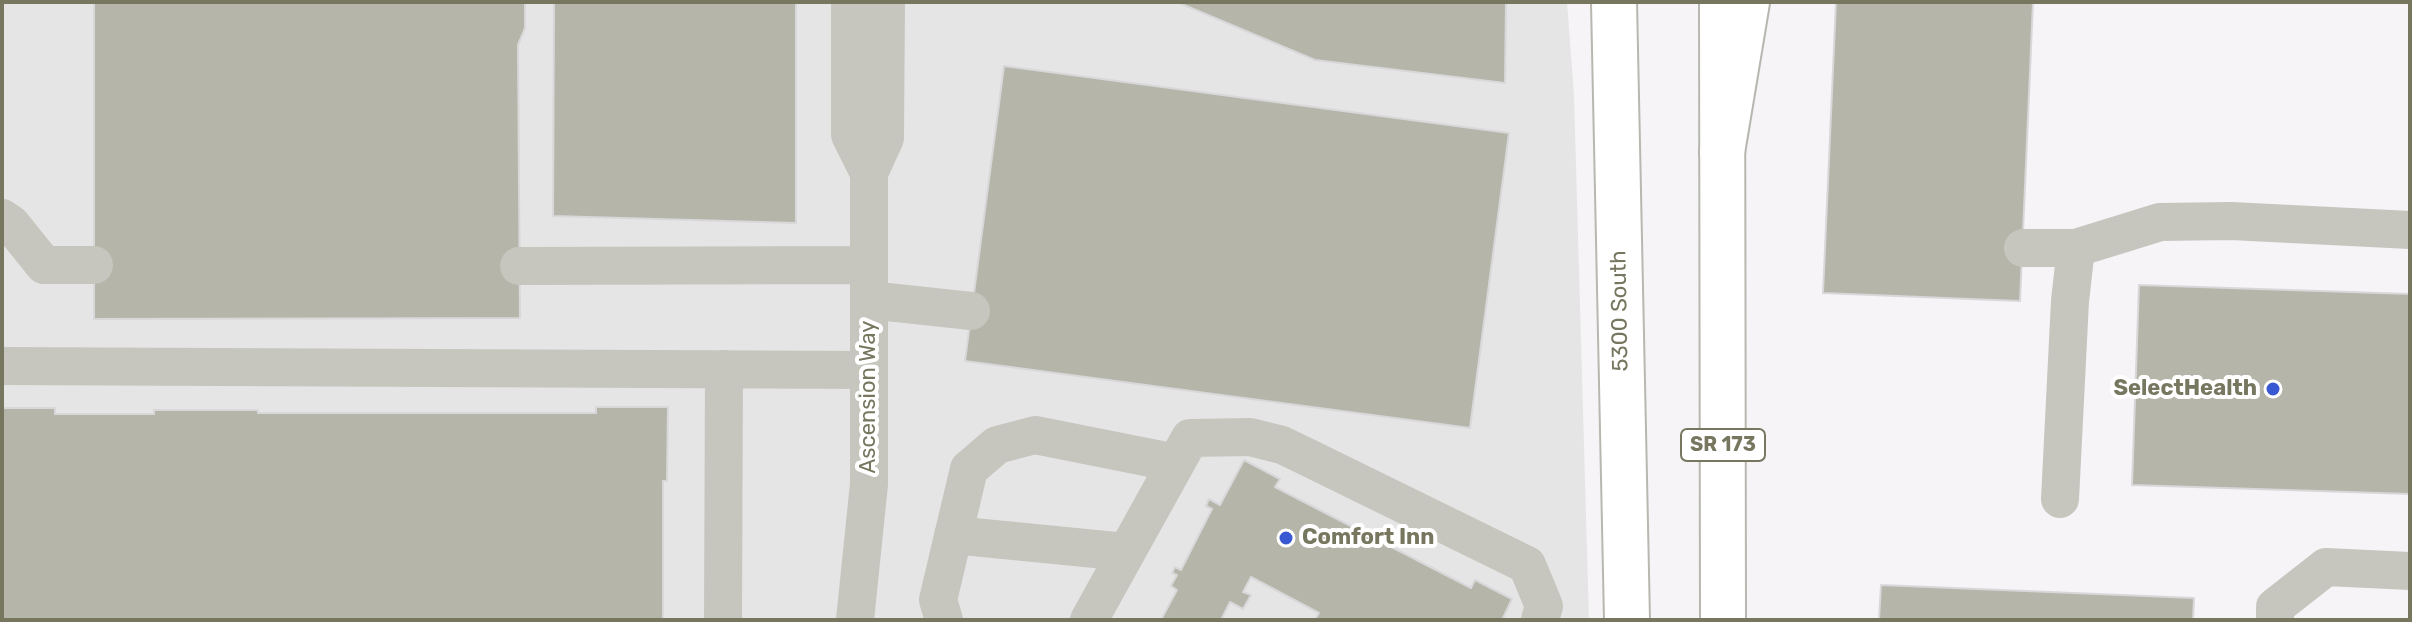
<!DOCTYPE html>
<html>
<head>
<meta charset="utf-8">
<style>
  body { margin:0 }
  #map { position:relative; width:2412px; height:622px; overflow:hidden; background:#f6f4f7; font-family:Rubik,sans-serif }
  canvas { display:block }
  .frame { position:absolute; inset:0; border:4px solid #777760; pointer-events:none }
</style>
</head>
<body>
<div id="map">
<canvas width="2412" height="622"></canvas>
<div class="frame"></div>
</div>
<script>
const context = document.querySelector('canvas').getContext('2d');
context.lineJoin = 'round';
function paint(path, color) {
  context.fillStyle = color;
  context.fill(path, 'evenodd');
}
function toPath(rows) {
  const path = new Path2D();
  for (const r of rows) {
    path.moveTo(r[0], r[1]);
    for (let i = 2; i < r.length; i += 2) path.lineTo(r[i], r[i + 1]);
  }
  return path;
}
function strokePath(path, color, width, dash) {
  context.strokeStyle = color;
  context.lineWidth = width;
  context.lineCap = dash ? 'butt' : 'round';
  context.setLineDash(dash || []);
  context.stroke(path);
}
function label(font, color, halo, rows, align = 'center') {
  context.font = font + ' Rubik,sans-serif';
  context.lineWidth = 8;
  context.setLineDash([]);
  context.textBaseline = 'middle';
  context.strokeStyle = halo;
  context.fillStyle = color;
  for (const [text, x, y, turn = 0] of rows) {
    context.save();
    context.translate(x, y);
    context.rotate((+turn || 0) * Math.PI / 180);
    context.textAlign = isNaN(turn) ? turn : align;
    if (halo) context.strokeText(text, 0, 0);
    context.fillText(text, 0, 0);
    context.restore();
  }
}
paint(toPath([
  [2,2,1567,2,1574,95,1589,620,2,620]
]), '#e6e5e5');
const building = toPath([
  [94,2,525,2,525,28,518,45,520,318,94,319,94,2],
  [554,2,796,2,796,223,553,216,554,2],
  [1177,2,1506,2,1505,83,1315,60,1177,2],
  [1836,2,2033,2,2020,301,1823,293,1836,2],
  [1004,66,1509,133,1470,428,965,361,1004,66],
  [2139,285,2410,294,2410,494,2132,485,2139,285],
  [596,407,668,407,667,481,663,481,663,620,2,620,2,408,55,408,55,414,154,414,154,410,258,410,258,413,596,413,596,407],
  [1244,460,1280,479,1275,487,1471,588,1475,580,1512,599,1502,620,1315,620,1319,613,1251,577,1243,592,1251,595,1243,609,1230,602,1221,620,1161,620,1177,590,1171,586,1177,575,1172,573,1175,567,1181,570,1212,509,1206,506,1209,499,1220,505,1244,460],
  [1881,585,2194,598,2193,620,1879,620,1881,585]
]);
paint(building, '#b6b5a9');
strokePath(building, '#d8d7d9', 2);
const major = toPath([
  [1614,2,1627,620],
  [1722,2,1723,620]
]);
const highway = toPath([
  [1722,152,1747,2]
]);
strokePath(major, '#b8b8b0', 48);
strokePath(highway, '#b7b7b0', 48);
strokePath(toPath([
  [850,2,850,135,869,173],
  [2,218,11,224,44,265,94,265],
  [2023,248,2076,248],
  [519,266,869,265],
  [869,300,971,311],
  [2,366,869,370],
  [2060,499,2070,301,2076,248,2160,222,2231,221,2410,230],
  [953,535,1126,552],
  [723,620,724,369],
  [855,620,869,484,869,173,885,138,886,2],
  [944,620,938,600,969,469,997,445,1035,435,1176,463],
  [1089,620,1190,438,1250,437,1282,445,1309,458,1527,565,1544,606,1540,620],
  [2275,620,2275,607,2326,567,2410,571]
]), '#c6c6bf', 38);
strokePath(major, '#fff', 44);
strokePath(highway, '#fff', 44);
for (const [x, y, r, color] of [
  [2273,389,8,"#3959d2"],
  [1286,538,8,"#3959d2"]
]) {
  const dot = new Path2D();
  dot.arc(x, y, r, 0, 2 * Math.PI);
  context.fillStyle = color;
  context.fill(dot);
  strokePath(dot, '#fff', 3);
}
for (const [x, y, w] of [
  [1723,445,84]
]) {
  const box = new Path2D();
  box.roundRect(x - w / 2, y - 16, w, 32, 6);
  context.fillStyle = '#fff';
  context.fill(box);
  strokePath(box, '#777760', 2);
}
label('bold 20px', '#777760', null, [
  ["SR 173",1723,445]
]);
label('22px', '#777760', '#fff', [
  ["5300 South",1620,311,-91],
  ["Ascension Way",869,397,-90]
]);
label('bold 22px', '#777760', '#fff', [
  ["SelectHealth",2257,389],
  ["Comfort Inn",1302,538,"left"]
], 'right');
</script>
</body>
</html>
